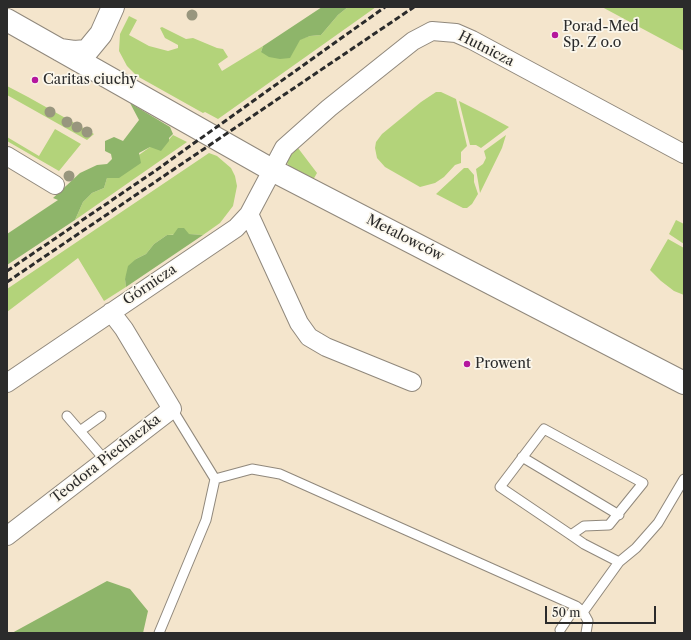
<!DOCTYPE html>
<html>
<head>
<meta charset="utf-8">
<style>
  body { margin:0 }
  #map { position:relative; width:691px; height:640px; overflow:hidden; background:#f4e5cc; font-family:"Libre Caslon Text",serif }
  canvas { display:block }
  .frame { position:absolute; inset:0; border:8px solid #2b2b2b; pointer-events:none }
  .scale { position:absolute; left:545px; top:606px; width:111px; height:18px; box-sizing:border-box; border:2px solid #2b2b2b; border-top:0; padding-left:5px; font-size:12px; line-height:14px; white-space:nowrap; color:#2b2b2b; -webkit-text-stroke:3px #fbf7ec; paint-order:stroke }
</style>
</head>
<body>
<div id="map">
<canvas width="691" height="640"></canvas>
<div class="frame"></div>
<div class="scale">50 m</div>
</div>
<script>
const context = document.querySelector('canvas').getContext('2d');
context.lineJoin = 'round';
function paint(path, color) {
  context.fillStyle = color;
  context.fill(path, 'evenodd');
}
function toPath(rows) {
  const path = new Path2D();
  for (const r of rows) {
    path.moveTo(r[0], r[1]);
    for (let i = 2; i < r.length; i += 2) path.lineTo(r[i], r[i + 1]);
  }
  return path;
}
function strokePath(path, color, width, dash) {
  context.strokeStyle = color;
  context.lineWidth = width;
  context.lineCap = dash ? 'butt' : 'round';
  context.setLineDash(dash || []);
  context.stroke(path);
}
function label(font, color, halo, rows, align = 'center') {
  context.font = font + ' "Libre Caslon Text",serif';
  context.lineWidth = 3.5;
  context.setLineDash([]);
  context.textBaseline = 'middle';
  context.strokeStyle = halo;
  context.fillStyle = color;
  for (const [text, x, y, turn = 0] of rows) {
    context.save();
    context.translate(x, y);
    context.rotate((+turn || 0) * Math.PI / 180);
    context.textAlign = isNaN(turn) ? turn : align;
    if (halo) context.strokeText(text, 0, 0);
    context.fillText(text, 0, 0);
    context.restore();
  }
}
paint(toPath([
  [348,7,376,7,218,119,205,112,203,113,137,76,127,66,119,51,120,34,129,16,137,20,129,35,149,46,168,51,178,48,178,45,165,38,160,28,162,27,186,39,193,38,217,48,223,49,228,57,218,64,222,71,263,46,261,52,310,36,321,35,338,15],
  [602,7,684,7,684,51],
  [7,86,28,97,94,134,87,140,7,95],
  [436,92,441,92,456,99,467,146,461,152,461,163,455,165,444,177,435,183,420,187,385,167,377,158,375,148,376,142,382,134,421,102],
  [459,101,485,114,509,127,481,148,476,145,470,145],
  [55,129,81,144,59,171,7,141,7,137,39,156],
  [173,135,187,142,75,220,83,202,92,193,104,188,107,178,150,147,163,146],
  [506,135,502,148,480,193,476,169,483,164,486,158,484,151],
  [298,148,317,173,313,180,291,168,287,163,286,160],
  [209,153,217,156,231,168,235,176,237,186,233,206,220,223,203,235,189,234,167,235,154,244,146,254,136,259,125,279,126,287,104,301,78,258,7,312,7,289],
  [464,168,468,168,474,175,474,182,478,194,472,204,467,208,463,208,436,194],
  [676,220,684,224,684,244,669,234],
  [668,239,684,248,684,295,674,291,661,281,650,270]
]), '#b3d37a');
paint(toPath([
  [322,7,348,7,338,15,321,35,310,36,300,40,290,58,280,59,269,57,261,52,263,46],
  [130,103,170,127,173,134,169,138,169,141,161,151,150,147,139,153,141,163,119,178,107,178,104,188,92,193,83,202,75,220,7,265,7,234,58,200,53,198,80,173,97,165,107,164,112,159,111,154,105,151,105,141,114,137,123,141,139,120],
  [178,228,184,228,189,234,203,235,126,287,125,279,128,266,136,259,146,254,154,244,167,235,173,235],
  [107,581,130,589,148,611,143,633,12,633]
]), '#8eb56a');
const lane = toPath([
  [67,416,105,460],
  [80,431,101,416],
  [522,457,619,515],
  [215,479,252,469,280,474,576,606],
  [571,535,584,526,609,525,643,483,544,429,500,487,571,535,584,544,619,562],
  [583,612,619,562,636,548,658,523,684,479],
  [560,630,576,606,583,612,588,621,586,633],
  [159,633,206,520,215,479,172,409]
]);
const street = toPath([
  [7,156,55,185],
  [249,214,299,323,309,337,326,347,412,382],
  [7,383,236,228,249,214,284,148,329,108,413,41,432,31,456,33,472,40,684,154],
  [7,536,172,409,124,329,111,312]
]);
const secondary = toPath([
  [7,20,272,170,684,383],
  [60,50,74,52,87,51,101,34,113,7]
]);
strokePath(lane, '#90887c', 11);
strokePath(street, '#90887c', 20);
strokePath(secondary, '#90887c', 24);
strokePath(lane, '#fff', 9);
strokePath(street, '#fff', 18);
strokePath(secondary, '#fff', 22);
strokePath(toPath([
  [7,271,155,171,385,7],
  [7,282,414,7]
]), '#2b2b2b', 3, [6, 3]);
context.fillStyle = '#98967e';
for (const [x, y] of [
  [192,15],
  [50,112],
  [67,122],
  [77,127],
  [87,132],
  [69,176]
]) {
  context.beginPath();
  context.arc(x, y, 5.5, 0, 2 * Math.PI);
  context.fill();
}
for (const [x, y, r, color] of [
  [555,35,4,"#b5179e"],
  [35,80,4,"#b5179e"],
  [467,364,4,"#b5179e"]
]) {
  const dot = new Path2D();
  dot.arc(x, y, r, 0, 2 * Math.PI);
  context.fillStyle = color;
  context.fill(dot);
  strokePath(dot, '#fbf7ec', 1.5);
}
label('14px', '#2b2b2b', '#fbf7ec', [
  ["Porad-Med",563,27],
  ["Sp. Z o.o",563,43],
  ["Caritas ciuchy",43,80],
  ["Prowent",475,364]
], 'left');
label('14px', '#2b2b2b', '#fbf7ec', [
  ["Hutnicza",486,49,27],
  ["Metalowców",405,238,27],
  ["Górnicza",150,285,-34],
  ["Teodora Piechaczka",106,459,-38]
]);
</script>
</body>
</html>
